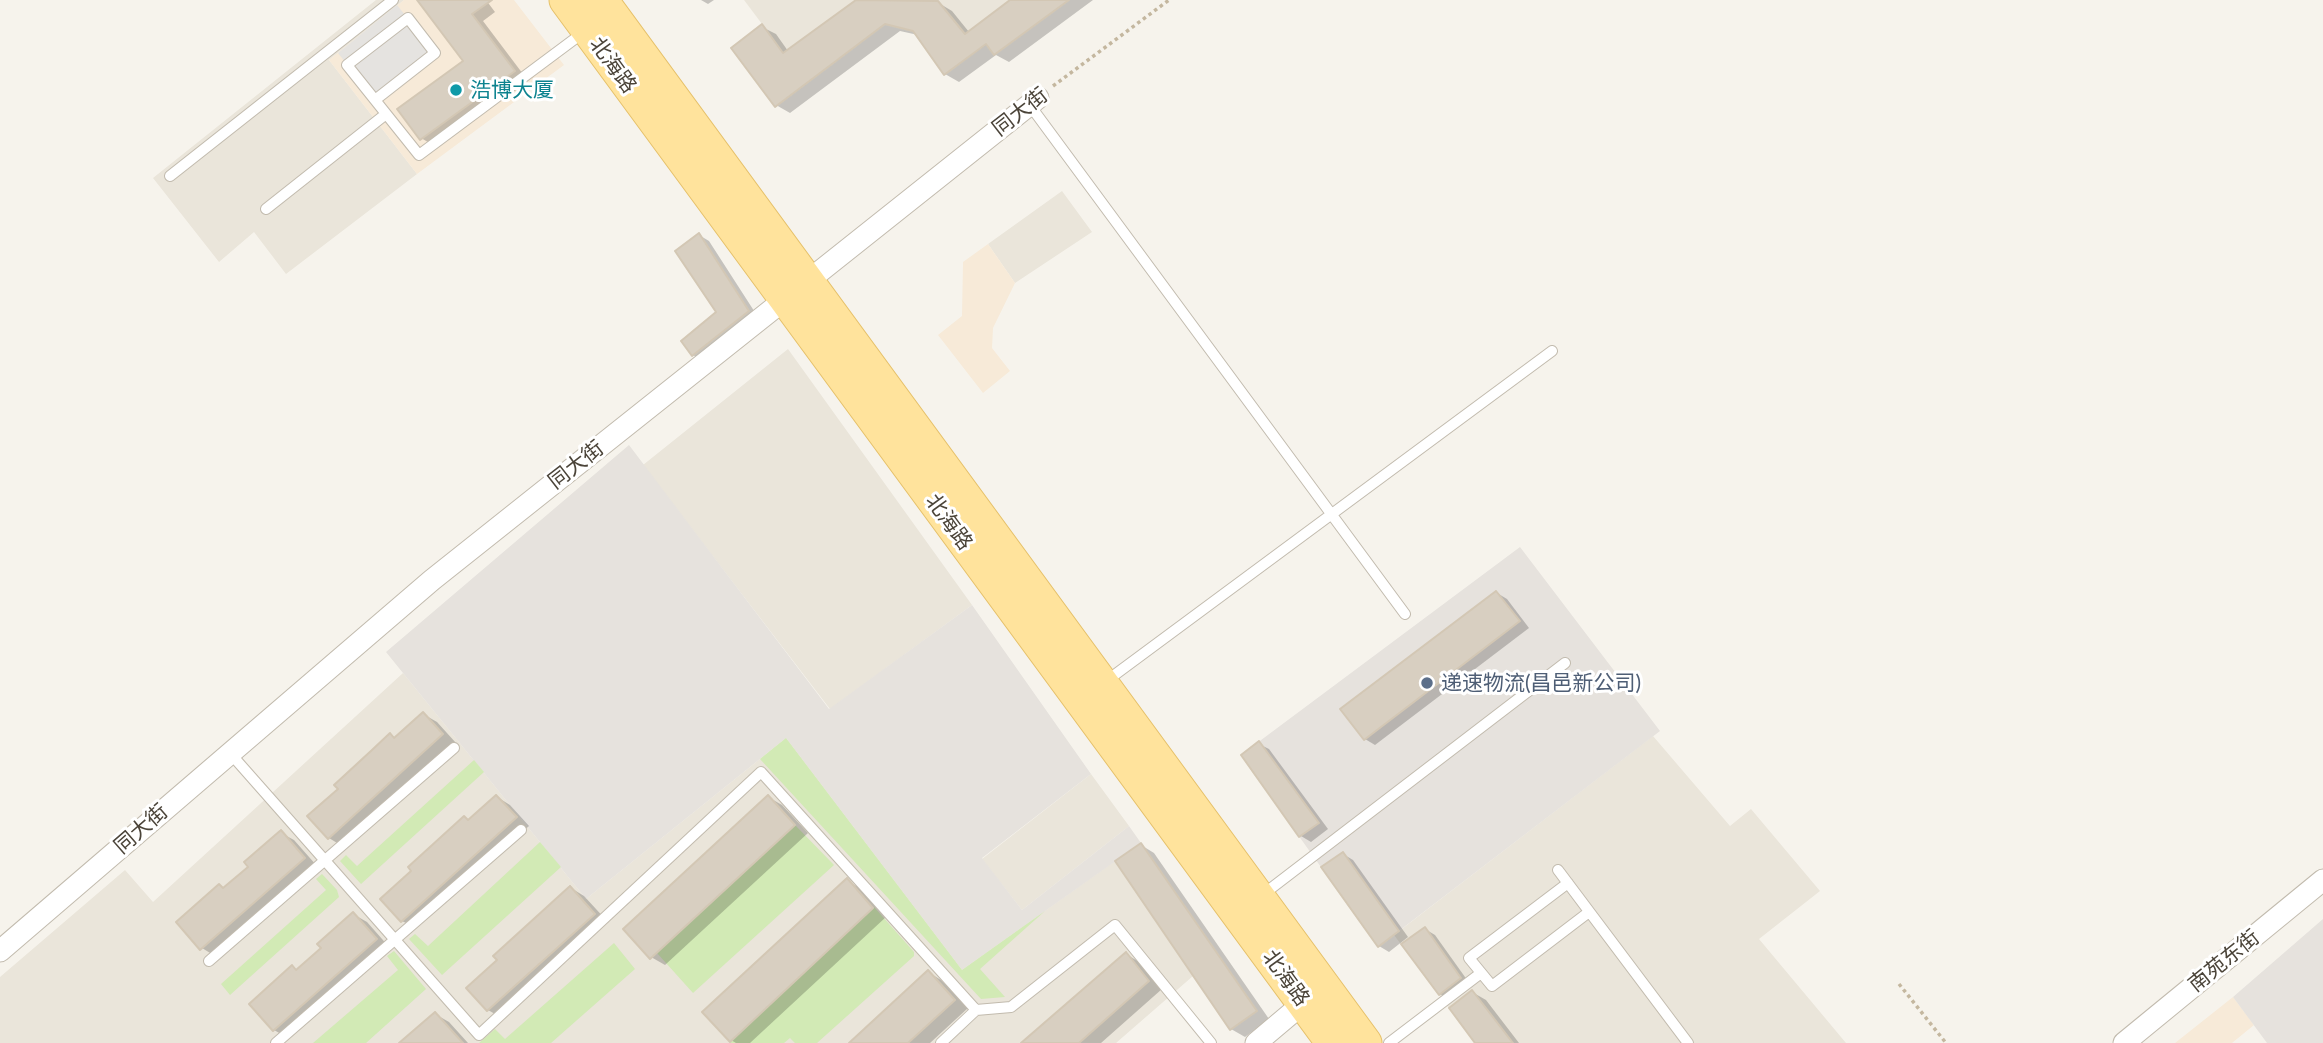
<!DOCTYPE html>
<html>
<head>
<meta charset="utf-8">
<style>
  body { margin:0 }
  canvas { display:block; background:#f6f3ec }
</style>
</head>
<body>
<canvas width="2323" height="1043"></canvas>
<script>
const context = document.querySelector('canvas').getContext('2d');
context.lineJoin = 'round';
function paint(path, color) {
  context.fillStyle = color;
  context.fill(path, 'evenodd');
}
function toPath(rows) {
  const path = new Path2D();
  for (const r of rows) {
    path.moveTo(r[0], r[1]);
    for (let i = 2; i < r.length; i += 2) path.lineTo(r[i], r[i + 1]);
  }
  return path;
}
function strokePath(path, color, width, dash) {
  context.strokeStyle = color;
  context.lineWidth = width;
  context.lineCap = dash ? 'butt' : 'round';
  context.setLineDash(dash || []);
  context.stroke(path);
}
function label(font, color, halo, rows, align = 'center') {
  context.font = font + ' Lato,"Noto Sans SC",sans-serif';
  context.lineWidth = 6;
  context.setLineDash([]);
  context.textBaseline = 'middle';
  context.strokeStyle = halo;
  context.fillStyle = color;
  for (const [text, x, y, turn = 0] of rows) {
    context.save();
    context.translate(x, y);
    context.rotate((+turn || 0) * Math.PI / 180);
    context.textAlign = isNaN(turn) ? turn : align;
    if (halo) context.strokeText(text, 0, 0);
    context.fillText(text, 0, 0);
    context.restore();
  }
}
paint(toPath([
  [376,0,404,0,329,60,417,174,286,274,254,232,219,262,153,178],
  [744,0,1069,0,994,55,986,45,944,75,913,31,885,24,775,107,731,48,762,24],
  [1062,191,1092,232,1015,283,988,244],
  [788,349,972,605,830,709,643,465],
  [403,673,586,899,786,738,962,970,1115,861,1193,976,1116,1043,0,1043,0,977,125,870,153,902],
  [1653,736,1730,826,1751,809,1820,891,1759,939,1846,1043,1475,1043,1394,935],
  [1091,774,1129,826,1022,910,982,859]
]), '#eae5da');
paint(toPath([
  [404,0,514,0,564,65,417,174,329,60],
  [988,244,1015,283,993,328,992,348,1010,371,983,393,938,335,962,316,963,262],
  [2233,997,2254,1025,2232,1043,2175,1043]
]), '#f7ead8');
paint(toPath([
  [629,445,829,709,972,605,1091,774,982,858,1022,910,1129,826,1141,843,962,970,786,738,586,899,386,652],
  [1520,547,1660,731,1378,947,1241,755],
  [2323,919,2323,1043,2267,1043,2233,997]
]), '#e6e2dd');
paint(toPath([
  [786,738,962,970,1045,911,980,969,1005,997,981,999,760,759],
  [474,760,484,772,361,884,340,861,346,855,357,866],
  [795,825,834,865,693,993,657,953],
  [540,842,561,867,442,975,409,939,415,934,428,946],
  [322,874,337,890,339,897,230,995,221,984,326,890,316,879],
  [874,907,914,952,914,956,817,1043,795,1043,790,1038,784,1043,731,1043,730,1042],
  [614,943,635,969,551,1043,479,1043,495,1029,505,1039],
  [394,951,426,989,366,1043,313,1043,398,970,387,956]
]), '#d2eab5');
paint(toPath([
  [397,5,435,53,375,100,338,53]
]), '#e5e3e0');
paint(toPath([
  [419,0,486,0,495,12,483,21,526,78,433,145,421,138,465,61],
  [701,0,714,0,708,4],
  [859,0,924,0,937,2,952,11,969,32,1013,0,1093,0,1009,62,996,55,959,82,945,74,918,35,900,31,790,113,776,105,762,27,776,34,788,51],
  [699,235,709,241,758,317,703,361,693,355,683,341,719,312],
  [1497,593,1507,599,1529,628,1375,745,1365,739],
  [423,714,437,722,456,743,342,846,329,838,340,789,391,735,396,738],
  [1259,744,1269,749,1328,829,1311,842,1301,836,1243,756],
  [497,797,510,805,529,826,416,928,402,921,469,821],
  [768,797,782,805,808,833,665,965,651,957],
  [281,833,294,840,317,866,215,956,202,948,251,867],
  [1141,845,1154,853,1269,1019,1245,1037,1231,1029],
  [1343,854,1353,860,1408,937,1389,952,1379,946],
  [847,881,860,888,886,917,750,1043,736,1043,731,1040],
  [571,888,584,896,608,922,502,1018,488,1010],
  [353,914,367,922,390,948,288,1038,274,1030,292,967,298,970,323,948],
  [1425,929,1435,935,1470,984,1450,999,1440,994],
  [1126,954,1139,962,1162,989,1101,1043,1025,1043],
  [928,972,941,980,968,1008,930,1043,851,1043],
  [1472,992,1486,1000,1519,1043,1477,1043],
  [435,1014,449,1022,468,1043,402,1043]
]), '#0003');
const building = toPath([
  [417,0,492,0,472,14,515,71,420,140,397,109,463,61,417,0],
  [856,0,938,1,965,34,1010,0,1069,0,994,55,986,44,944,75,913,31,885,24,775,107,731,48,762,24,783,53,856,0],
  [699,233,749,311,692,356,681,341,716,312,675,251,699,233],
  [1496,591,1520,621,1364,740,1340,709,1496,591],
  [423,712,443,734,328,839,307,816,338,789,334,785,372,750,390,733,394,738,423,712],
  [1259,741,1319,823,1299,837,1241,755,1259,741],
  [496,795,517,817,401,922,380,899,411,871,408,867,464,816,468,820,496,795],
  [768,795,795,825,650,959,623,929,768,795],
  [281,830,305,858,200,950,176,922,219,884,223,888,248,867,244,862,281,830],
  [1141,843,1257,1011,1230,1030,1115,861,1141,843],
  [1343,852,1399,931,1378,947,1321,867,1343,852],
  [847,878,873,908,730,1042,702,1012,847,878],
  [570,886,595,914,487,1011,466,988,497,960,493,956,570,886],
  [353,912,377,939,273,1031,249,1004,292,965,296,970,321,948,317,944,353,912],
  [1425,927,1461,978,1439,995,1401,944,1425,927],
  [1126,952,1149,981,1079,1043,1021,1043,1126,952],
  [928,970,955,1000,908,1043,849,1043,928,970],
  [1472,990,1513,1043,1475,1043,1449,1008,1472,990],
  [435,1012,463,1043,399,1043,435,1012]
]);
paint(building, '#d8cfc1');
strokePath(building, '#d3c7b4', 2);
const service = toPath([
  [375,100,435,53,408,18,347,65,419,155,584,32],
  [1029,104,1405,614],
  [170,176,393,0],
  [266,209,386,114],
  [1105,682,1552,351],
  [230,753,479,1035,761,772,976,1010,1011,1007,1115,925,1211,1043],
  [1558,870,1688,1043],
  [1568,883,1469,958,1492,986,1589,912],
  [1261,896,1565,663],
  [209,961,454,748],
  [276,1043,521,830],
  [941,1043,976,1010],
  [1389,1043,1481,973]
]);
const minor = toPath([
  [0,951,432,580,1038,98],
  [1256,1043,1313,995],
  [2124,1043,2323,880]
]);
const primary = toPath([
  [566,0,1333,1043],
  [601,0,1365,1043]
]);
strokePath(service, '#c2bbae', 12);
strokePath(minor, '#c2bbae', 23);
strokePath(primary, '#e6c16a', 35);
strokePath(toPath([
  [1053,86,1169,0],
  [1899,984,1946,1043]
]), '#c4b79f', 3.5, [3.5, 3.5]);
strokePath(service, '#fff', 10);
strokePath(minor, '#fff', 21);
strokePath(primary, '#ffe39c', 33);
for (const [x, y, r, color] of [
  [456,90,7,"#0f9aa8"],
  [1427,683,7,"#5c6f8a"]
]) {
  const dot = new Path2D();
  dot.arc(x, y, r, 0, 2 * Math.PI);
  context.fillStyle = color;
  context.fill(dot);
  strokePath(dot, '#fff', 2.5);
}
label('21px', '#4b4439', '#fff', [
  ["北海路",613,65,54],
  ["同大街",1020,112,-38],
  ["同大街",576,465,-38],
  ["北海路",949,522,54],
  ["同大街",141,829,-41],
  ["南苑东街",2224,961,-39],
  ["北海路",1286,978,54]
]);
label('21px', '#0d838f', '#fff', [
  ["浩博大厦",470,90]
], 'left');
label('21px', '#4e5e75', '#fff', [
  ["递速物流(昌邑新公司)",1441,683]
], 'left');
</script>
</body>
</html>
